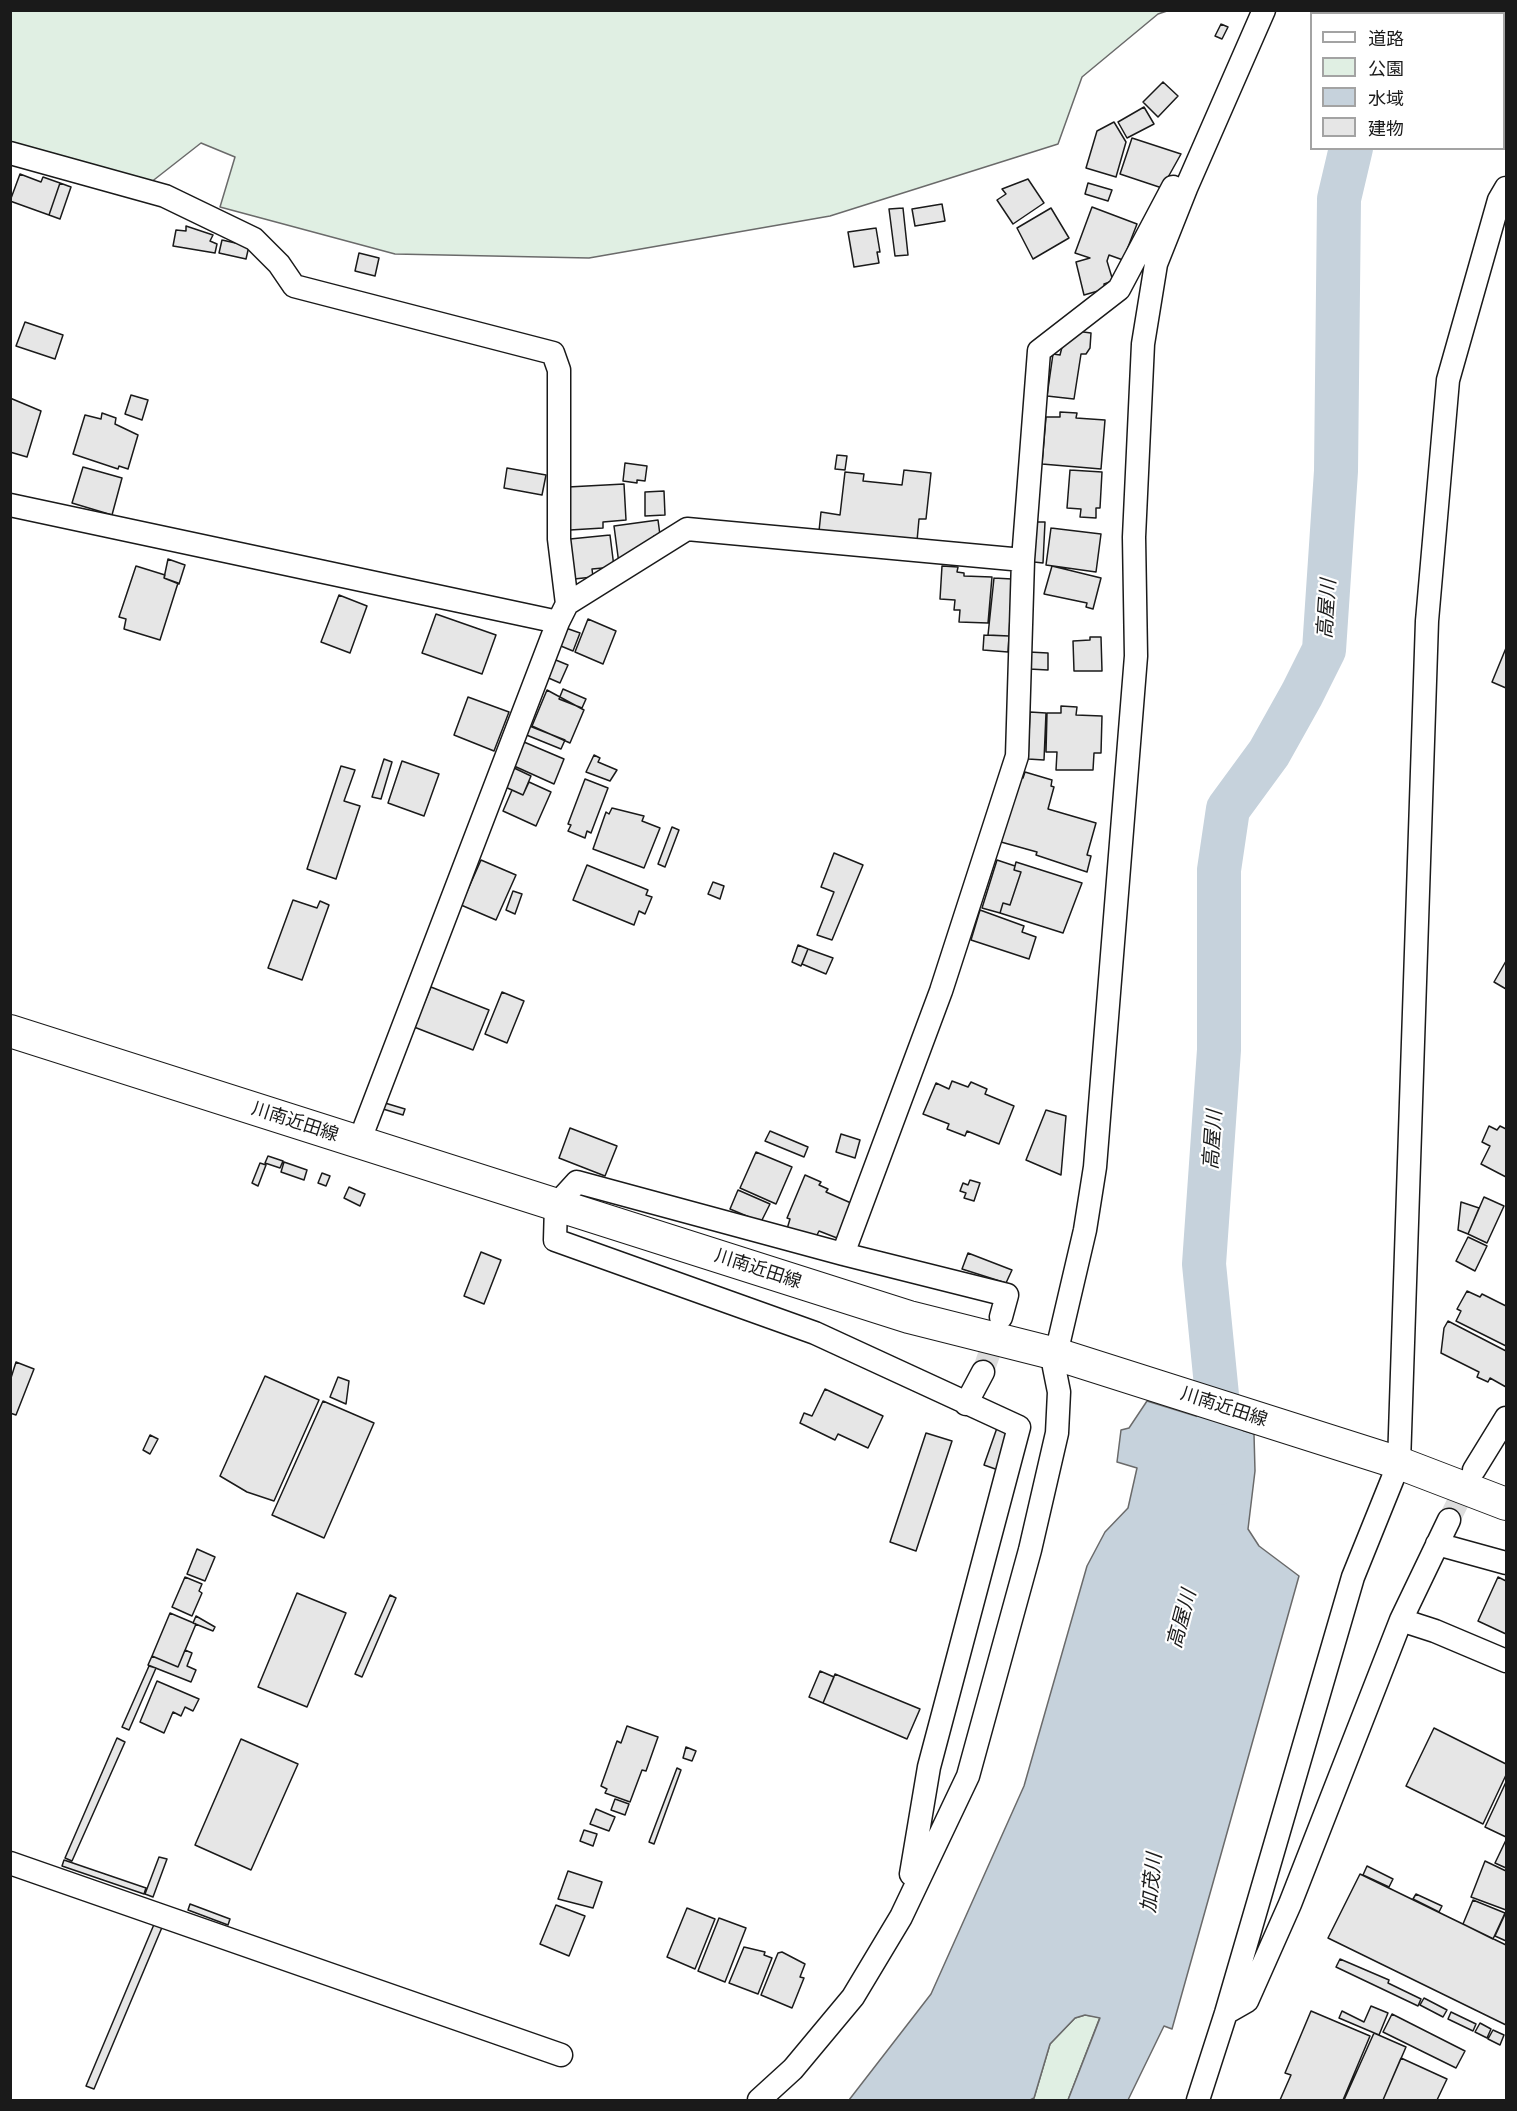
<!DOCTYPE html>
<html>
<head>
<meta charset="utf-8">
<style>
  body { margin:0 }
  #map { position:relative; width:1517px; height:2111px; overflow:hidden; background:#fff; font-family:Raleway,"Noto Sans JP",sans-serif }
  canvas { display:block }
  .frame { position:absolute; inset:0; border:12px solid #1a1a1a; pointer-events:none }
  .legend { position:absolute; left:1310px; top:12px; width:195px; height:138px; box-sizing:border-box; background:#fff; border:2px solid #a3a3a3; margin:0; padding:8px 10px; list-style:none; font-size:18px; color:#1a1a1a }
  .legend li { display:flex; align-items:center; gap:12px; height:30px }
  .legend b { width:30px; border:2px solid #a3a3a3 }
</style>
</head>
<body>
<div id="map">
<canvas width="1517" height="2111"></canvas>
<div class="frame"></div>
<ul class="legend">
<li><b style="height:8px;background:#fff"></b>道路</li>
<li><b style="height:16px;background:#e0efe3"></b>公園</li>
<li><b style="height:16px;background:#c6d2dc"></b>水域</li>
<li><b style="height:16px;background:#e6e6e6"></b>建物</li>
</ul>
</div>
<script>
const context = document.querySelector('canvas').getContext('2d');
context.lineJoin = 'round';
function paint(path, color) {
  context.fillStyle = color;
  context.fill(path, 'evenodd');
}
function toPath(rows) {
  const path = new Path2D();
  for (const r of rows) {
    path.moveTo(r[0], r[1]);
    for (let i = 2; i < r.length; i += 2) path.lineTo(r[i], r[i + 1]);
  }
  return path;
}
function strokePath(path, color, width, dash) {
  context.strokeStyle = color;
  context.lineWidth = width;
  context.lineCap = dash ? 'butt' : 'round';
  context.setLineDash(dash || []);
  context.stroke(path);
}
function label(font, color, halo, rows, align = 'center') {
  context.font = font + ' Raleway,"Noto Sans JP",sans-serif';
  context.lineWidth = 4.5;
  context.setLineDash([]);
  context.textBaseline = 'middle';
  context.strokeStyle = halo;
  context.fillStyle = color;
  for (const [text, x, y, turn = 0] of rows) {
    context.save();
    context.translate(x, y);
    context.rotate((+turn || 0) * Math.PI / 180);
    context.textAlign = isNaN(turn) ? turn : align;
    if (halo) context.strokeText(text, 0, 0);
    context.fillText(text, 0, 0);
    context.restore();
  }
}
const green = toPath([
  [11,11,1167,11,1158,14,1082,77,1058,144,830,216,589,258,395,254,220,207,235,157,201,143,141,190,11,151,11,11],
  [1085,2015,1100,2017,1068,2100,1030,2100,1034,2098,1050,2044,1075,2018,1085,2015]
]);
paint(green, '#e0efe3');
strokePath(green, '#6a6a6a', 1.5);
const water = toPath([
  [1147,1401,1254,1434,1255,1471,1248,1529,1259,1546,1299,1576,1172,2029,1164,2026,1128,2100,1068,2100,1100,2018,1085,2015,1075,2018,1050,2044,1034,2098,1030,2100,849,2100,931,1994,1024,1786,1087,1566,1105,1532,1128,1508,1137,1468,1117,1462,1121,1430,1129,1428,1147,1401]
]);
paint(water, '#c6d2dc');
strokePath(water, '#6a6a6a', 1.5);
strokePath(toPath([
  [1414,14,1415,10],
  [1219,1483,1224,1466,1204,1264,1219,1050,1219,870,1228,809,1269,753,1302,694,1324,650,1336,471,1339,199,1351,148]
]), '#c6d2dc', 44);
const building = toPath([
  [1221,24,1228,27,1222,39,1215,36,1221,24],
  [1163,82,1178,96,1158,117,1143,102,1163,82],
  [1144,107,1154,124,1127,138,1118,122,1144,107],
  [1114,122,1126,142,1116,177,1086,168,1097,131,1114,122],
  [1132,138,1181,154,1162,188,1120,174,1132,138],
  [20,174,41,182,43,177,60,183,49,215,10,201,20,174],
  [1028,179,1044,203,1013,224,997,200,1006,194,1002,189,1028,179],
  [60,183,71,187,60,219,49,215,60,183],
  [1088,183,1112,190,1108,201,1085,194,1088,183],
  [942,204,945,221,915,226,912,209,942,204],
  [1092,207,1137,224,1123,260,1109,255,1107,261,1113,281,1104,284,1105,289,1084,295,1076,262,1090,258,1075,253,1092,207],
  [903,208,908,255,895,256,889,209,903,208],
  [1051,208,1069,238,1033,259,1017,228,1051,208],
  [186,226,213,235,210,241,217,244,215,253,173,246,176,230,186,231,186,226],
  [876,228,880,252,877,252,879,263,854,267,848,232,876,228],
  [222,240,249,246,246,259,219,253,222,240],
  [359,253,379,258,375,276,355,271,359,253],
  [25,322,63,335,55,359,16,346,25,322],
  [1076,331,1091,333,1090,348,1086,354,1081,354,1074,399,1047,396,1053,354,1060,355,1062,347,1076,331],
  [131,395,148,400,142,420,125,414,131,395],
  [10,398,41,411,27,457,10,452,10,398],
  [1060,412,1077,413,1076,418,1105,420,1101,469,1042,464,1046,417,1060,417,1060,412],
  [102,413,116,418,115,424,138,435,128,469,119,466,118,469,73,454,85,415,101,419,102,413],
  [837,455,847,456,845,470,835,469,837,455],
  [625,463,647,466,645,481,637,480,637,483,623,481,625,463],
  [83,467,122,478,112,515,72,503,83,467],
  [507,468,546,475,542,495,504,488,507,468],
  [904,470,931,473,926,519,919,519,917,541,819,531,821,512,840,515,845,472,864,474,863,481,902,485,904,470],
  [1070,470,1102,472,1100,508,1096,508,1096,518,1080,517,1081,509,1067,508,1070,470],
  [624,484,626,520,603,522,603,528,570,530,568,487,624,484],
  [664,491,665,515,645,516,645,492,664,491],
  [658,520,660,535,654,536,655,541,637,547,638,551,619,564,614,526,658,520],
  [1036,522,1045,522,1043,563,1034,562,1036,522],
  [1051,528,1101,534,1096,572,1046,565,1051,528],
  [610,535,614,567,592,569,593,577,574,579,570,539,610,535],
  [168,559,185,565,179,584,164,578,168,559],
  [136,566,165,575,164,578,178,583,160,640,124,629,126,619,119,617,136,566],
  [942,566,958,567,957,572,964,573,964,576,992,577,988,623,959,622,960,610,954,610,955,600,940,599,942,566],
  [1052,566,1101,578,1093,609,1086,607,1087,603,1044,594,1052,566],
  [994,578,1012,579,1009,636,988,635,994,578],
  [339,595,367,606,350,653,321,642,339,595],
  [436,614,496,635,482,674,422,653,436,614],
  [588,619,616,631,603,664,575,652,588,619],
  [563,627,580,633,573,651,556,644,563,627],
  [984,635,1009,636,1008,652,983,650,984,635],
  [1090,637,1101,637,1102,671,1074,671,1073,641,1090,640,1090,637],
  [1506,648,1506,688,1492,682,1506,648],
  [1029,652,1048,653,1048,670,1029,669,1029,652],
  [551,658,568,665,560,683,544,676,551,658],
  [563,689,586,699,582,708,559,699,563,689],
  [547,690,584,710,570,743,532,726,547,690],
  [468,697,509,712,494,751,454,735,468,697],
  [1061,706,1077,707,1076,715,1102,716,1101,753,1094,753,1093,770,1056,770,1057,752,1046,752,1047,713,1061,713,1061,706],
  [1030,712,1046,713,1044,760,1028,759,1030,712],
  [527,725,565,740,561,749,524,734,527,725],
  [524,742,564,759,554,784,514,766,524,742],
  [594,755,600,758,598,762,617,770,610,781,586,772,594,755],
  [384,759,392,762,381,799,372,797,384,759],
  [402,761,439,774,424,816,388,803,402,761],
  [341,766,355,770,344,801,360,806,336,879,307,869,341,766],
  [512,767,531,776,523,795,503,786,512,767],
  [1025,772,1052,780,1051,786,1054,787,1048,809,1096,823,1087,855,1091,856,1087,872,1036,855,1037,852,1001,842,1020,777,1023,778,1025,772],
  [585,779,608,788,591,833,587,831,585,838,568,831,571,825,568,824,585,779],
  [529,782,551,792,536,826,503,811,512,790,523,795,529,782],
  [612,808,644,816,642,821,660,828,644,868,593,849,606,812,609,814,612,808],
  [672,827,679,830,665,867,658,864,672,827],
  [834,853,863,865,832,940,817,935,834,892,821,887,834,853],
  [481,860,516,875,496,920,461,905,481,860],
  [997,860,1015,866,1014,870,1021,872,1010,905,1003,903,1000,913,982,908,997,860],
  [1016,862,1082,883,1063,933,1000,913,1003,903,1010,905,1021,872,1014,870,1016,862],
  [587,865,648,890,646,895,652,897,645,914,639,911,634,925,573,900,587,865],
  [713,882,724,886,720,899,708,894,713,882],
  [513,891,522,894,515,914,506,910,513,891],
  [293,900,317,908,320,901,329,905,302,980,268,968,293,900],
  [980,910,1024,926,1022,932,1036,937,1029,959,971,940,980,910],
  [798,945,808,949,801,966,792,962,798,945],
  [808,949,833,958,826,974,802,964,808,949],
  [1506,961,1506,989,1494,982,1506,961],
  [431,987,489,1010,473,1050,414,1027,431,987],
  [502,992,524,1001,507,1043,485,1034,502,992],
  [952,1081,968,1087,971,1082,987,1089,985,1094,1014,1106,999,1144,967,1131,965,1136,947,1129,949,1124,923,1114,936,1083,949,1089,952,1081],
  [385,1103,405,1109,403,1115,383,1109,385,1103],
  [1046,1110,1066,1116,1061,1175,1026,1160,1046,1110],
  [1489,1126,1497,1130,1500,1126,1506,1129,1506,1177,1481,1164,1490,1146,1482,1142,1489,1126],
  [570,1128,617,1146,605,1176,559,1158,570,1128],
  [770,1131,808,1147,804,1157,765,1141,770,1131],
  [841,1134,860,1140,855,1158,836,1152,841,1134],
  [756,1152,792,1167,776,1204,740,1188,756,1152],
  [268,1156,283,1161,280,1168,265,1163,268,1156],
  [284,1162,307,1170,304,1180,281,1172,284,1162],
  [260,1163,266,1165,258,1186,252,1183,260,1163],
  [322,1173,330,1176,326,1186,318,1183,322,1173],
  [805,1175,821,1182,819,1185,828,1189,826,1192,851,1203,837,1238,819,1231,816,1237,787,1229,790,1219,787,1218,805,1175],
  [970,1180,980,1183,974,1201,964,1198,966,1193,960,1191,963,1183,968,1185,970,1180],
  [349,1187,365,1194,360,1206,344,1198,349,1187],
  [738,1190,770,1204,761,1222,730,1209,738,1190],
  [1484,1197,1504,1206,1487,1243,1468,1234,1484,1197],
  [1461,1202,1479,1208,1468,1234,1458,1230,1461,1202],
  [1468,1237,1487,1246,1475,1271,1456,1261,1468,1237],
  [481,1252,501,1260,484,1304,464,1296,481,1252],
  [968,1253,1012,1270,1006,1283,962,1269,968,1253],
  [1467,1291,1480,1297,1482,1294,1506,1306,1506,1346,1456,1321,1461,1311,1457,1309,1467,1291],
  [1448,1321,1506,1351,1506,1387,1490,1378,1488,1382,1477,1377,1479,1372,1441,1353,1444,1328,1448,1321],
  [16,1362,34,1369,16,1415,10,1413,10,1381,16,1362],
  [265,1376,319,1400,274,1501,247,1492,220,1476,265,1376],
  [338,1377,349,1381,346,1404,330,1397,338,1377],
  [825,1389,883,1416,868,1448,838,1434,835,1440,800,1423,804,1413,812,1416,825,1389],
  [323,1401,374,1423,324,1538,272,1515,323,1401],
  [998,1425,1011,1430,1001,1471,984,1465,998,1425],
  [926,1433,952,1441,916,1551,890,1542,926,1433],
  [150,1435,158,1439,150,1454,143,1450,150,1435],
  [197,1549,215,1557,205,1581,187,1574,197,1549],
  [185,1577,202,1584,199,1591,202,1593,192,1616,172,1607,185,1577],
  [1498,1577,1506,1581,1506,1634,1478,1621,1498,1577],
  [297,1593,346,1613,307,1707,258,1687,297,1593],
  [390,1595,396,1598,362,1677,355,1674,390,1595],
  [170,1613,196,1624,178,1667,152,1656,170,1613],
  [196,1616,215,1627,213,1631,193,1623,196,1616],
  [185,1650,192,1653,187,1666,196,1670,191,1682,148,1665,152,1656,178,1667,185,1650],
  [149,1666,156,1668,129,1730,122,1727,149,1666],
  [820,1671,834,1677,823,1703,809,1697,820,1671],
  [835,1674,920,1709,907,1739,823,1703,835,1674],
  [157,1681,199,1699,193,1711,185,1707,181,1716,173,1712,164,1733,140,1722,157,1681],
  [627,1726,658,1737,646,1771,642,1770,630,1802,605,1793,607,1789,601,1786,617,1741,621,1743,627,1726],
  [1434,1728,1506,1764,1506,1775,1483,1824,1406,1786,1434,1728],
  [117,1738,125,1742,72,1861,65,1858,117,1738],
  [241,1739,298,1764,251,1870,195,1845,241,1739],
  [686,1747,696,1751,692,1761,683,1758,686,1747],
  [677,1768,681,1770,654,1844,649,1842,677,1768],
  [1506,1782,1506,1837,1485,1827,1506,1782],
  [615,1799,629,1804,625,1815,611,1810,615,1799],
  [596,1809,615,1817,609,1831,590,1824,596,1809],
  [584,1830,597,1834,593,1846,580,1841,584,1830],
  [1506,1840,1506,1868,1495,1863,1506,1840],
  [159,1857,167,1859,153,1897,145,1894,159,1857],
  [64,1860,146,1888,144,1894,62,1866,64,1860],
  [1485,1861,1506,1871,1506,1910,1471,1897,1485,1861],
  [1367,1866,1393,1879,1389,1887,1363,1875,1367,1866],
  [568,1871,602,1882,593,1908,558,1899,568,1871],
  [1360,1874,1506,1945,1506,2025,1328,1938,1360,1874],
  [1416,1894,1442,1906,1439,1912,1413,1899,1416,1894],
  [1473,1900,1505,1913,1493,1939,1463,1924,1473,1900],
  [190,1904,230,1919,228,1925,188,1910,190,1904],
  [556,1905,585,1916,569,1956,540,1944,556,1905],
  [687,1908,715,1919,695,1969,667,1957,687,1908],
  [1506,1912,1506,1941,1495,1936,1506,1912],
  [719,1918,746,1928,725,1982,698,1971,719,1918],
  [155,1922,163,1925,94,2089,86,2086,155,1922],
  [744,1947,765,1952,764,1955,772,1958,758,1994,729,1983,744,1947],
  [782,1952,805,1964,800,1977,804,1978,792,2008,761,1995,778,1953,782,1952],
  [1340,1959,1389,1980,1388,1983,1421,1999,1418,2006,1336,1967,1340,1959],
  [1424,1998,1447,2010,1443,2017,1420,2005,1424,1998],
  [1371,2006,1388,2013,1379,2035,1339,2018,1342,2011,1364,2022,1371,2006],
  [1311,2011,1370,2036,1343,2100,1280,2100,1291,2075,1285,2073,1311,2011],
  [1451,2012,1476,2024,1473,2031,1448,2019,1451,2012],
  [1392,2014,1465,2051,1456,2068,1383,2032,1392,2014],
  [1480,2023,1491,2029,1487,2038,1475,2032,1480,2023],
  [1493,2030,1504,2035,1500,2045,1488,2039,1493,2030],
  [1374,2033,1406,2047,1383,2100,1344,2100,1374,2033],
  [1401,2058,1447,2079,1437,2100,1383,2100,1401,2058]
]);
paint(building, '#e6e6e6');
strokePath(building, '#1a1a1a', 1.5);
strokePath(toPath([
  [983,1372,999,1325],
  [1449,1520,1471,1476]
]), '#ddd', 22, [22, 11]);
const minor = toPath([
  [10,153,165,196,254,239,279,264,294,286,553,353,559,370,559,539,567,604],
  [10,505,558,622],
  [359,1142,558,622,567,604,687,529,1023,560],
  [843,1254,941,991,1017,756,1023,560,1039,351,1119,289,1173,187],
  [966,1404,983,1372],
  [1474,1470,1506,1418],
  [1437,1544,1506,1563],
  [1401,1620,1435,1631,1506,1661],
  [10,1863,561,2055],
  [911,1874,929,1767,1019,1427,815,1333,555,1240,556,1205,577,1182,843,1254,1007,1295,1001,1317],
  [1226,2013,1247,2001,1290,1904,1401,1620,1449,1520],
  [759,2100,793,2069,853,1997,901,1917,968,1776,1030,1550,1057,1433,1059,1392,1054,1367,1056,1354,1085,1230,1095,1167,1136,656,1134,537,1143,344,1156,264,1187,186,1264,10],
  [1198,2100,1226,2013,1353,1577,1399,1463,1427,621,1448,380,1499,200,1506,188]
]);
const secondary = toPath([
  [10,1031,909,1317,1056,1354,1399,1463,1506,1504]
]);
strokePath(minor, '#1a1a1a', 25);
strokePath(secondary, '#1a1a1a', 34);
strokePath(minor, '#fff', 22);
strokePath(secondary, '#fff', 32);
label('18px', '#1a1a1a', '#fff', [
  ["川南近田線",295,1122,18],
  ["川南近田線",758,1269,18],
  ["川南近田線",1224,1407,18]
]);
label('italic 20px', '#1a1a1a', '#fff', [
  ["高屋川",1327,609,-86],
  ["高屋川",1213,1140,-86],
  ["高屋川",1182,1619,-75],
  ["加茂川",1152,1883,-84]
]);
</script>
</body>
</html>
